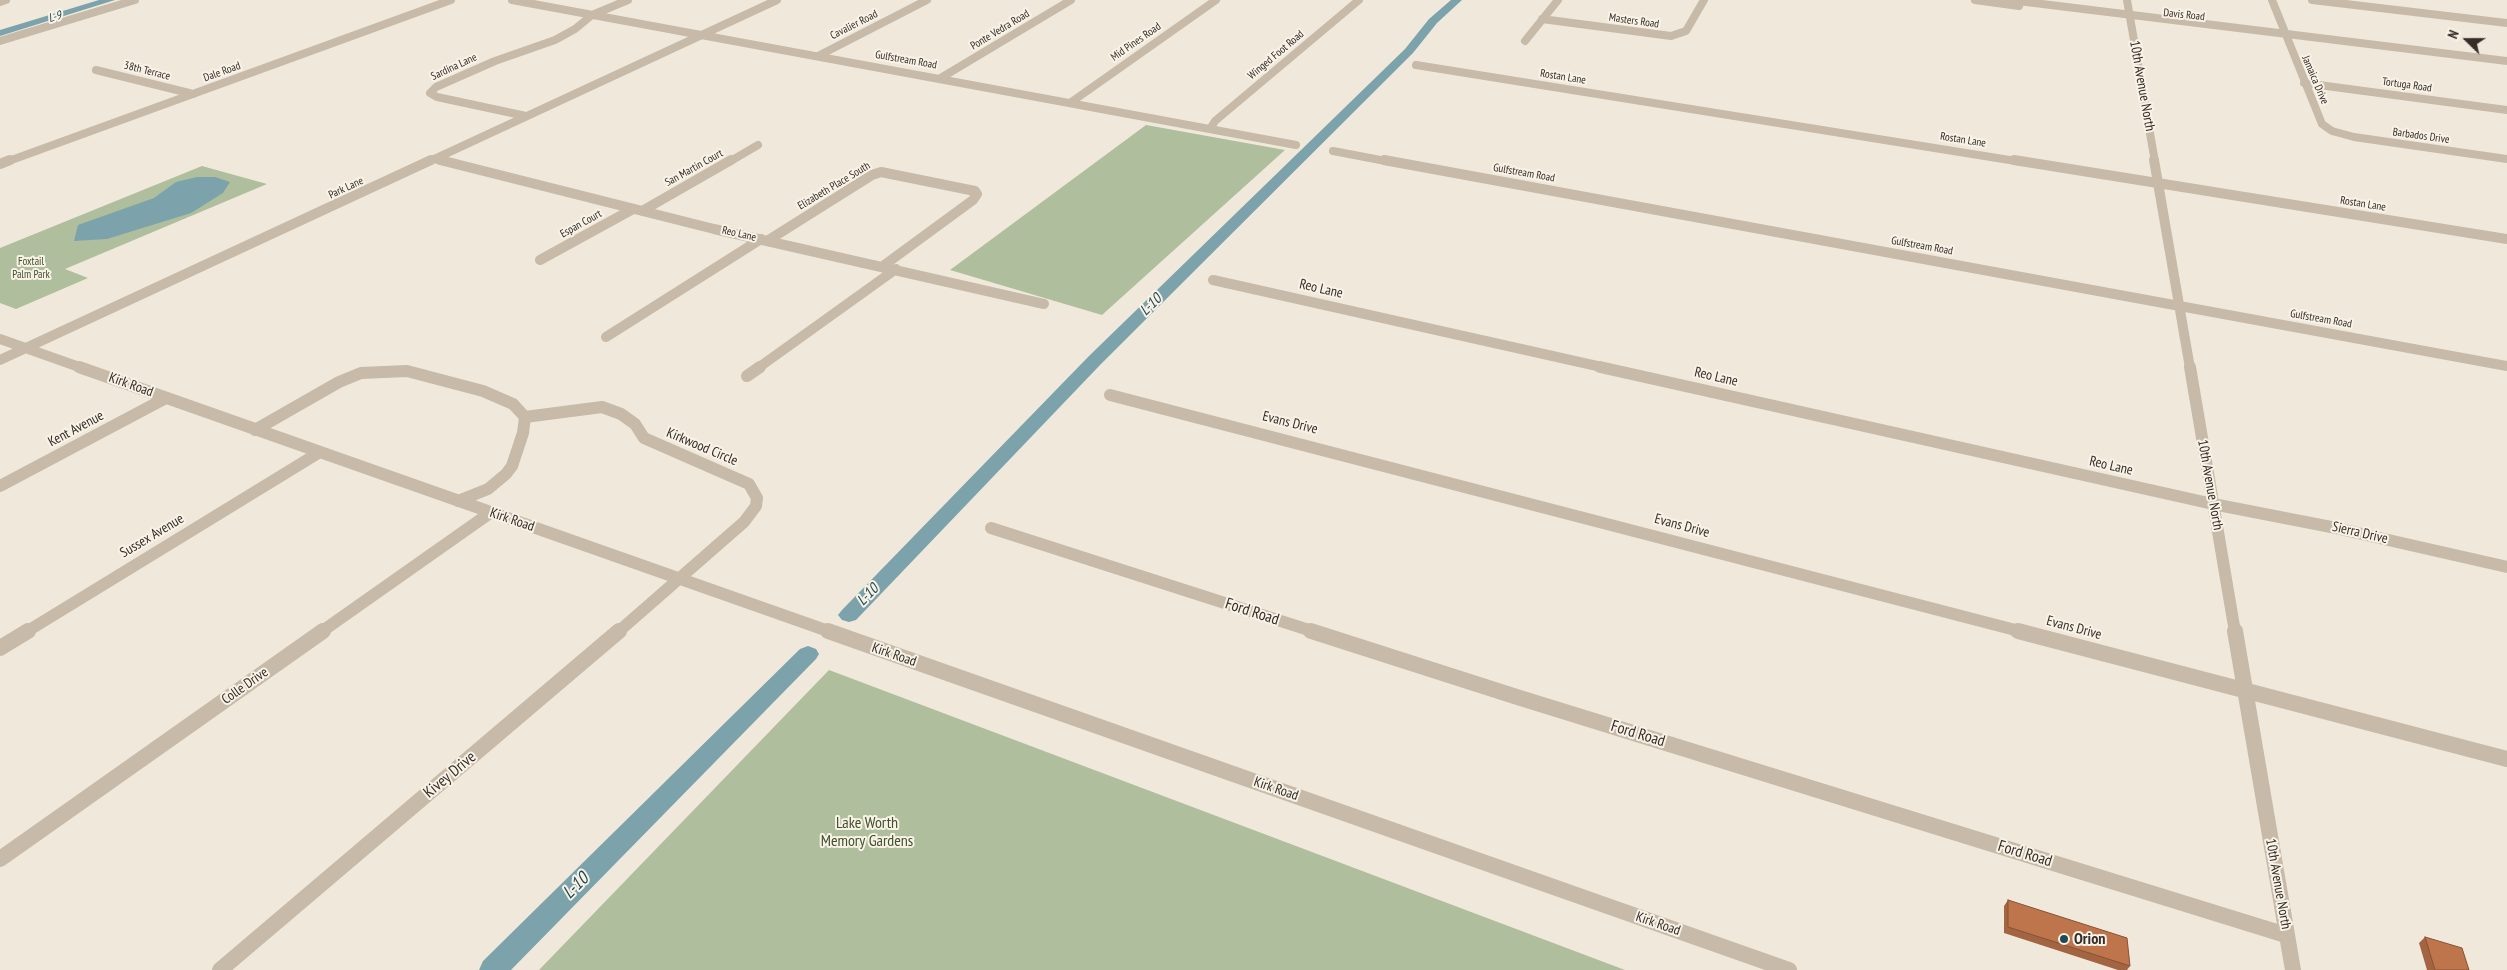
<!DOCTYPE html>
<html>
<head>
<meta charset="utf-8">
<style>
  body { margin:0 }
  #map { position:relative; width:2507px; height:970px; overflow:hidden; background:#f0e9db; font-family:"PT Sans Narrow",sans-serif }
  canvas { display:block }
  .north { position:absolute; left:2442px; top:15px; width:50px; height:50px; -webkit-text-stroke:4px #f8f2e7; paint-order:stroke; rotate:292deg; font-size:14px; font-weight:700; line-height:20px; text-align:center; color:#342d28 }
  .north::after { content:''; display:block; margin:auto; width:18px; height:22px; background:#342d28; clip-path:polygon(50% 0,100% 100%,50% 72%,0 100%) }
</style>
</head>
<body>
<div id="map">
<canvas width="2507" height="970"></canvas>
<div class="north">N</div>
</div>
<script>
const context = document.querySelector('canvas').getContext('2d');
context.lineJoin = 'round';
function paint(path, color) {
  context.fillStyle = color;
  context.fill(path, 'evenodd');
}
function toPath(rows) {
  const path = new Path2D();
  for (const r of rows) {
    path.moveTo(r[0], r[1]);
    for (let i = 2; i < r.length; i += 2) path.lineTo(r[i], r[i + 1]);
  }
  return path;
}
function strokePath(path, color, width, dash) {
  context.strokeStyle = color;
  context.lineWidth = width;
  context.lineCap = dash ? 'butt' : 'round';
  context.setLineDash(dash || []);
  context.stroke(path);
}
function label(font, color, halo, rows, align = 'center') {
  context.font = font + ' "PT Sans Narrow",sans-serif';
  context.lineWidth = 4;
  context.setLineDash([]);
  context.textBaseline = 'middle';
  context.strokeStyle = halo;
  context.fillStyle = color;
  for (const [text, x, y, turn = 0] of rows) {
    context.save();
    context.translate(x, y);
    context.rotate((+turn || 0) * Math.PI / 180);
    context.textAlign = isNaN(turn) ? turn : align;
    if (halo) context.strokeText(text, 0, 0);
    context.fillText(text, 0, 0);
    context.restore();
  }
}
paint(toPath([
  [1146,125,1285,150,1102,315,950,270],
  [202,166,267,184,65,269,88,278,16,309,0,303,0,248],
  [829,670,1625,970,539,970]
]), '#afbe9c');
paint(toPath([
  [197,177,215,177,230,182,223,193,191,213,107,239,74,241,78,225,154,198,176,182]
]), '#7ca3ab');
paint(toPath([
  [99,0,115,0,0,36,0,30,99,0],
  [1451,0,1462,0,1437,23,1413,53,1101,364,856,620,849,622,842,620,838,615,842,610,1089,356,1405,49,1429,19,1451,0],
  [808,646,816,649,819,654,816,659,511,970,479,970,483,961,800,649,808,646]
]), '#7ca3ab');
strokePath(toPath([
  [512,0,1296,145],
  [1975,0,2019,6],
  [2010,0,2507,61],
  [2127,0,2155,162],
  [2272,0,2322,124,2332,131,2354,137,2507,159],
  [2312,0,2507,23],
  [0,2,6,0],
  [1542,19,1671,36,1686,31,1704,0],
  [0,41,135,0],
  [1525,41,1558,0],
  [818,56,927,0],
  [1416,65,2022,162],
  [96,70,193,94],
  [939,79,1071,0],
  [2304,83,2507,110],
  [1070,103,1216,0],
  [526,116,437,97,430,93,436,87,495,61,555,40,575,29,592,15,628,0],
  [1210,129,1215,121,1359,0],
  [1333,151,1391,162],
  [434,159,445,162],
  [6,162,451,0],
  [428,162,777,0],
  [729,162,758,145]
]), '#c7baa8', 8);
strokePath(toPath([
  [440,160,714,229,1044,304],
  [1384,160,2507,366],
  [2014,160,2507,239],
  [2154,160,2190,368],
  [0,164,10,160],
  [642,211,731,160],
  [767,241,872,175,881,172,975,191,977,194,973,200,883,266],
  [540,260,633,209],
  [1213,280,1606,368],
  [606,337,761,239],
  [0,339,82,368],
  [0,360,431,160],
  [758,368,896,269]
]), '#c7baa8', 10);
strokePath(toPath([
  [79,367,831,632],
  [1600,367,2213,504,2331,527,2507,567],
  [2190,367,2235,632],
  [747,376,760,367],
  [1110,395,2023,632],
  [525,417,602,407,621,414,635,424,644,438,749,484,757,498,756,506,744,522,618,632],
  [255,430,339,382,361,373,407,371,483,391,513,404,525,417,523,433,512,466,506,474,488,489,458,501],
  [0,486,166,398],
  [991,528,1315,632],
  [26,632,320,452],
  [321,632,490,513]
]), '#c7baa8', 12);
strokePath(toPath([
  [828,631,1789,970],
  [1311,631,1517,697,2286,935],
  [2018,631,2507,759],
  [2235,631,2293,970],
  [0,648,28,631],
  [0,859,323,631],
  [220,970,619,631]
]), '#c7baa8', 16);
paint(toPath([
  [2008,900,2130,966,2127,970,2118,970,2004,933,2004,906],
  [2425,937,2469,970,2427,970,2419,943]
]), '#a36541');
const building = toPath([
  [2008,900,2127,938,2130,966,2008,927,2008,900],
  [2425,937,2462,948,2469,970,2435,970,2425,937]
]);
paint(building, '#be754c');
strokePath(building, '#855235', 1);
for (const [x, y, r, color] of [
  [2064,939,5,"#204a53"]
]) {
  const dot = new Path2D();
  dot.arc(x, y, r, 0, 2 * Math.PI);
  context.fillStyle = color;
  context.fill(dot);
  strokePath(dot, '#f8f2e7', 2);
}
label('11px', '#342d28', '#f8f2e7', [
  ["Davis Road",2184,15,6],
  ["Masters Road",1634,21,8],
  ["Cavalier Road",854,25,-27],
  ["Ponte Vedra Road",1000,30,-31],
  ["Mid Pines Road",1136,42,-35],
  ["Winged Foot Road",1276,55,-40],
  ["Gulfstream Road",906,60,10],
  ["Sardina Lane",454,67,-25],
  ["38th Terrace",147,71,14],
  ["Dale Road",222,72,-20],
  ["Rostan Lane",1563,77,9],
  ["Jamaica Drive",2315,80,67],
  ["Tortuga Road",2407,85,8],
  ["Barbados Drive",2421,136,8],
  ["Rostan Lane",1963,140,9],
  ["San Martin Court",694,168,-29],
  ["Gulfstream Road",1524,173,10],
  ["Elizabeth Place South",834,186,-31],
  ["Park Lane",346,188,-25],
  ["Rostan Lane",2363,204,9],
  ["Espan Court",581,224,-29],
  ["Reo Lane",739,234,13],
  ["Gulfstream Road",1922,246,10],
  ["Gulfstream Road",2321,319,10]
]);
label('11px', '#40512d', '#f8f2e7', [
  ["Foxtail",31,262],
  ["Palm Park",31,275]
]);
label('italic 12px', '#204a53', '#f8f2e7', [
  ["L-9",55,17,-17]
]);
label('14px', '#342d28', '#f8f2e7', [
  ["10th Avenue North",2142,86,80],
  ["Reo Lane",1321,289,13],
  ["Reo Lane",1716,377,13],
  ["Kirk Road",131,385,20],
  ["Evans Drive",1290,423,14],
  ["Kent Avenue",76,429,-28],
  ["Kirkwood Circle",702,447,23],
  ["Reo Lane",2111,466,13],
  ["10th Avenue North",2210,485,80],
  ["Kirk Road",512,520,19],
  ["Evans Drive",1682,526,15],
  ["Sierra Drive",2360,533,13],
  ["Sussex Avenue",152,536,-31],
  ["Evans Drive",2074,628,15],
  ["Kirk Road",894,655,19],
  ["Colle Drive",245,686,-35],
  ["Kirk Road",1276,789,19],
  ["10th Avenue North",2278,884,80],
  ["Kirk Road",1658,924,19]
]);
label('italic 15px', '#204a53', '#f8f2e7', [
  ["L-10",1151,305,-45],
  ["L-10",868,595,-46]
]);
label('16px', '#342d28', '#f8f2e7', [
  ["Ford Road",1252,612,18],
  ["Ford Road",1638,734,17],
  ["Kivey Drive",450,775,-40],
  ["Ford Road",2025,854,17]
]);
label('16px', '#40512d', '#f8f2e7', [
  ["Lake Worth",867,823],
  ["Memory Gardens",867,841]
]);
label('bold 16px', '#342d28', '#f8f2e7', [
  ["Orion",2074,939]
], 'left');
label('italic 18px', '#204a53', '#f8f2e7', [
  ["L-10",576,886,-45]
]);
</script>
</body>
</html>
